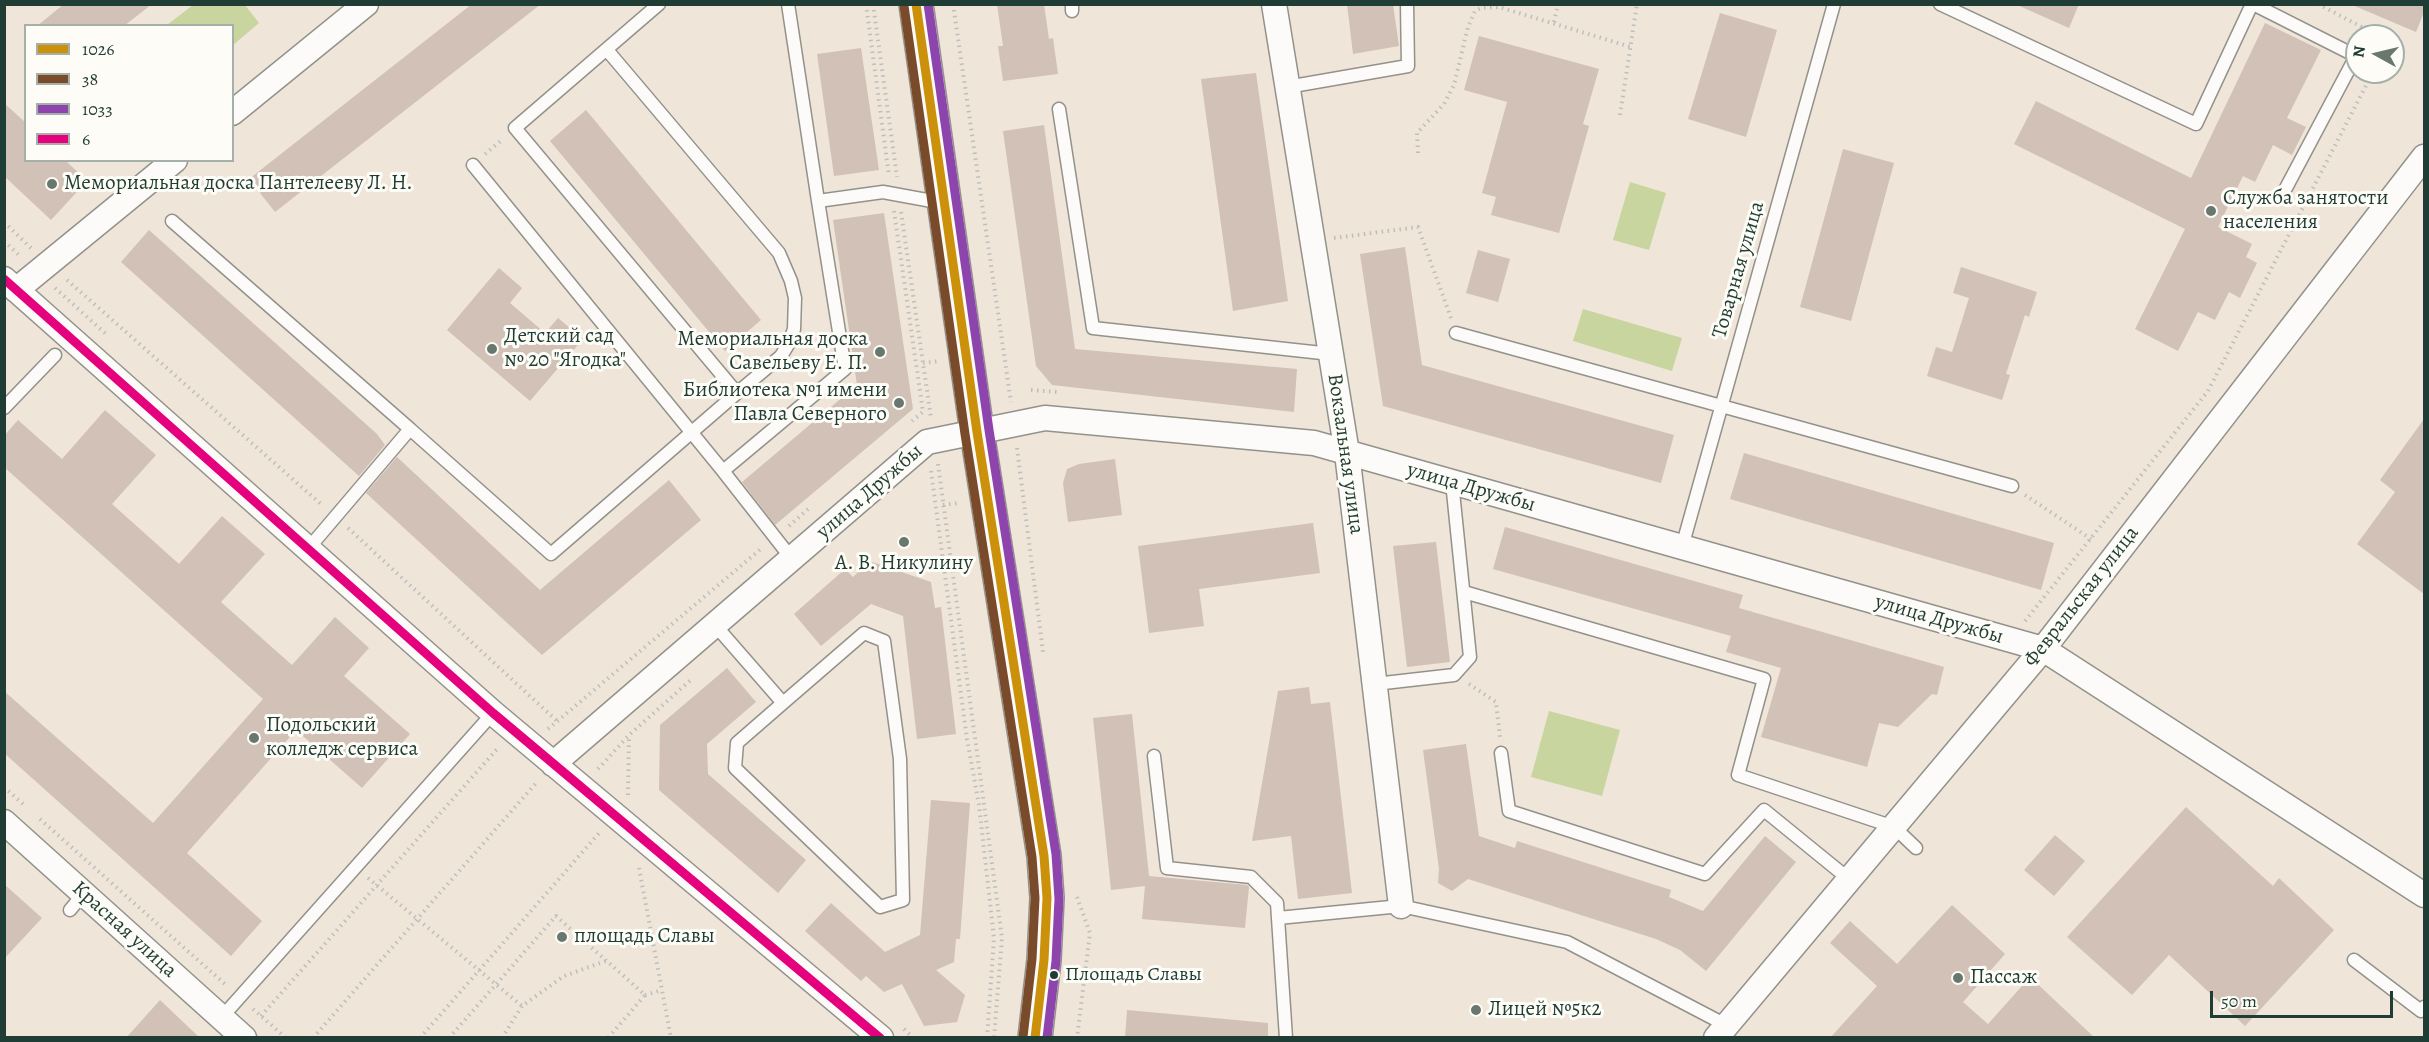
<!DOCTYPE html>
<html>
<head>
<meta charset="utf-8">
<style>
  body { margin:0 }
  #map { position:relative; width:2429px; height:1042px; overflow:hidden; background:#efe5d9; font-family:Alegreya,serif }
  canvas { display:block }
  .frame { position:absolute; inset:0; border:6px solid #1f3d34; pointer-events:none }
  .legend { position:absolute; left:24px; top:24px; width:210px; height:138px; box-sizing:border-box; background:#fdfcf7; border:2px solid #a4b0a9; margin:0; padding:8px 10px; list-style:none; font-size:18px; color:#1f3d34 }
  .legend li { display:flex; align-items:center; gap:12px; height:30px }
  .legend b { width:30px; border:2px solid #a4b0a9 }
  .north { position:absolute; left:2345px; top:24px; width:60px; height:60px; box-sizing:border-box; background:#fdfcf7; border:2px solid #a4b0a9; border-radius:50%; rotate:278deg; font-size:16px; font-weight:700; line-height:24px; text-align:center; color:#1f3d34 }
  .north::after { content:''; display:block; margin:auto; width:21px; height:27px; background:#68786e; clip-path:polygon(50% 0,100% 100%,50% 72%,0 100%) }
  .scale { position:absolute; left:2210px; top:991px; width:183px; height:27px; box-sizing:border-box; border:3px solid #1f3d34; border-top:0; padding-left:8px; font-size:18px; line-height:21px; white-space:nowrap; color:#1f3d34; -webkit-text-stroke:4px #fdfcf7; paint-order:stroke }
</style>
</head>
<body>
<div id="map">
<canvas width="2429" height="1042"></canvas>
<div class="frame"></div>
<ul class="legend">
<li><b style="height:8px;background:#cc910a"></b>1026</li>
<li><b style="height:8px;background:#7a4b2a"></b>38</li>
<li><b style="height:8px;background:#8e44ad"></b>1033</li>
<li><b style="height:8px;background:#e5007d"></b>6</li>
</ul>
<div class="north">N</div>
<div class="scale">50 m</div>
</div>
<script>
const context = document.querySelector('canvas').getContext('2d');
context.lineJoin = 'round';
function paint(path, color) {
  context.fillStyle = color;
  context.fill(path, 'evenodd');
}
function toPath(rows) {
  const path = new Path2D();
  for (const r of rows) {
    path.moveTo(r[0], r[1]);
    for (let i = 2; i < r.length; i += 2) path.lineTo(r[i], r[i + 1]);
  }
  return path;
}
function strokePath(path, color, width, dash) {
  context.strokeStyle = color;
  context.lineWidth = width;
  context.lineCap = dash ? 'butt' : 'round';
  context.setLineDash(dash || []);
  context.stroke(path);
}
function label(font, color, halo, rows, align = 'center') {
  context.font = font + ' Alegreya,serif';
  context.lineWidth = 6;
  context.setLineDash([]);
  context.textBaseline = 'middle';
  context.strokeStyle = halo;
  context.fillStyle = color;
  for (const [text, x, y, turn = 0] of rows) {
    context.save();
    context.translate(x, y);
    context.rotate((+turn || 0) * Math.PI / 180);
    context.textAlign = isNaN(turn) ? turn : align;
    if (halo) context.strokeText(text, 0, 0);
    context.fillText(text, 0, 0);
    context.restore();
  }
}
paint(toPath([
  [193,5,245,5,259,23,233,45,232,26,167,25],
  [1630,182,1666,193,1649,250,1613,240],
  [1583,309,1682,338,1672,371,1573,341],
  [1549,711,1620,730,1602,796,1531,777]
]), '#c8d59f');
paint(toPath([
  [64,4,152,4,124,26,37,26],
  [472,4,541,4,275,212,249,179],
  [997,4,1044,4,1049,39,1053,38,1058,74,1003,81,998,46,1003,46],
  [1347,4,1393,4,1399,46,1353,54],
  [2015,4,2079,4,2069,28],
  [2350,4,2424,4,2424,12,2416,32],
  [1720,13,1777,30,1746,137,1688,119],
  [2265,23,2321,50,2287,118,2306,127,2292,155,2273,145,2255,182,2243,176,2218,227,2252,244,2246,257,2257,263,2240,298,2229,292,2215,320,2198,312,2178,351,2135,329,2185,229,2014,144,2036,101,2191,178],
  [1479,36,1599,69,1583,124,1589,126,1559,233,1491,215,1496,197,1482,193,1507,102,1464,90],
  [861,48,879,170,834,176,817,54],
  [1256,73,1288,301,1233,311,1201,79],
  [4,103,26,123,26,160,65,160,87,181,51,220,4,176],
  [586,110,761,320,725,351,550,141],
  [1044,125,1075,349,1297,369,1294,412,1052,385,1036,366,1003,131],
  [1843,149,1894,163,1851,321,1800,307],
  [884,213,913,409,775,525,742,482,857,385,833,220],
  [149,230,377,434,385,445,359,476,121,262],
  [1405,247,1422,365,1674,435,1661,483,1383,406,1360,254],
  [1478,250,1510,259,1498,302,1466,293],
  [1961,267,2037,292,2029,317,2025,315,2006,374,2010,375,2002,400,1927,376,1936,347,1952,352,1969,298,1953,293],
  [499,268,522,288,510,303,545,333,558,318,583,339,530,401,447,330],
  [105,410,156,455,112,504,179,564,222,516,265,554,221,602,292,665,335,617,369,648,344,676,410,734,362,788,296,730,187,853,262,921,231,956,4,753,4,691,153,823,263,699,4,467,4,436,18,420,62,459],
  [2424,419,2424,594,2357,544,2395,492,2380,480],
  [1744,453,2054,543,2041,590,1730,499],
  [397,457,540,590,669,480,701,520,542,655,366,493],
  [1115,459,1122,515,1068,522,1063,483,1067,469,1079,464],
  [1313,523,1320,573,1199,589,1204,626,1149,633,1138,546],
  [1505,527,1743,595,1739,608,1944,667,1937,695,1932,694,1898,727,1879,723,1867,767,1761,737,1781,668,1726,652,1731,636,1493,569],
  [1436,542,1450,662,1407,667,1393,546],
  [869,561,931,582,935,608,941,607,956,734,917,739,903,616,871,604,821,646,794,614,845,569,853,577],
  [727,668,756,702,707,744,708,774,806,860,778,893,659,790,660,725],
  [1309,687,1311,704,1330,702,1352,893,1298,899,1291,836,1252,841,1278,691],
  [1132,714,1149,876,1247,885,1249,887,1245,928,1142,919,1145,886,1111,890,1093,718],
  [1466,744,1479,836,1515,848,1517,841,1671,890,1669,897,1703,911,1765,836,1796,862,1706,971,1680,950,1656,939,1468,879,1452,891,1438,883,1439,869,1423,750],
  [931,800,970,803,960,939,956,939,954,962,936,970,965,995,957,1022,924,1026,902,984,884,992,866,976,861,981,805,931,831,903,885,952,920,935],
  [2186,807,2273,886,2279,878,2334,930,2245,1026,2169,955,2132,995,2067,937],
  [2055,835,2085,861,2054,896,2024,870],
  [4,884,42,918,4,959],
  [1952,905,2005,954,1963,1002,1988,1024,2030,977,2095,1038,1830,1038,1877,986,1830,943,1850,921,1897,964],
  [160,1000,200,1038,126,1038],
  [1127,1010,1268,1023,1268,1038,1125,1038]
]), '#d1c1b7');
const lane = toPath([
  [788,4,818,201,883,192,943,203],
  [1072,4,1072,11],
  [1940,4,2196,124,2252,4],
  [2253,4,2356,56,2286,188],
  [607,50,779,253,791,281,795,298,794,329,789,343,781,356,737,393,515,128,659,4],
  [1287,87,1408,66,1407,4],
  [1059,109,1093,328,1331,354],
  [473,165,723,471],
  [172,221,410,429],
  [1456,333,2012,486],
  [4,408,55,355],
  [1682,547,1834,4],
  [308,549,410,429,551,554,737,393],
  [792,559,723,471,845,369,818,201],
  [1464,592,1764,679,1738,775,1894,827,1916,848],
  [715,625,783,703,864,633,884,641,900,759,903,900,880,907,735,768,737,743,783,703],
  [1375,684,1454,675,1470,657,1452,482],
  [1501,753,1509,811,1705,874,1764,810,1850,880],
  [1154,756,1167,868,1251,877,1277,903,1278,918],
  [70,910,84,893],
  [2354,960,2421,1011,2424,1007],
  [222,1017,493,713],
  [1286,1038,1278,918,1401,906,1567,942,1726,1025]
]);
const street = toPath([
  [1274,4,1347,453,1401,906],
  [232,113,366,4],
  [4,279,493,713,881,1038],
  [16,290,175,160],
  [553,764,927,442,1045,418,1314,443,2043,649,2424,895],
  [4,822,244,1038],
  [1716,1038,2043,649,2424,157]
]);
const secondary = toPath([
  [916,4,977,432,1044,856,1047,898,1044,960,1035,1038]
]);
strokePath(lane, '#92928b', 15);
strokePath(street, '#92928b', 27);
strokePath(secondary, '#92928b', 36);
strokePath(toPath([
  [866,4,889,176],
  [873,4,897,177],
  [953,4,1011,402],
  [2318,4,2379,36],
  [1554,22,1558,4],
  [1620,115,1637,4],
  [1418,153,1417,133,1444,104,1454,85,1468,27,1475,11,1481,8,1499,7,1631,47],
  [485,154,502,140],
  [894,211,923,412,912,421],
  [901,212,931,418],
  [4,222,32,249],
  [1334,238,1418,227,1451,318],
  [4,241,21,257],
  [67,280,322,505],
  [55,288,106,334],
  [923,363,940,361],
  [1031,390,1058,392],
  [1017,448,1043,652],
  [938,464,1002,938,994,1038],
  [931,471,967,739,979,805,994,938,987,1038],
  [2025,495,2091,539],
  [943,505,960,503],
  [789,526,808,509],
  [348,528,557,721],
  [2025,621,2208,391,2373,72],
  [1469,684,1496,702,1500,737],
  [548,729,762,548],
  [598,769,629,735,692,679],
  [4,787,23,804],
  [628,795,629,736],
  [40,819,227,986],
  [639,868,671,1038],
  [368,878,522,1006],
  [1077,897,1090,933,1077,1038],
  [645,995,662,990],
  [253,1009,286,1038],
  [261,1016,498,748],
  [904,1029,913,1038],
  [313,1038,537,782],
  [420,1038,600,832],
  [449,1038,556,916,645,995,608,1038],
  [502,1038,522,1006,564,976,606,961]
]), '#bebfbc', 4, [1.5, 4.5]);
strokePath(lane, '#fdfbf9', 12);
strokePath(street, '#fdfbf9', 24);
strokePath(secondary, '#fdfbf9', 33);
strokePath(toPath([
  [916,4,977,432,1044,856,1047,898,1044,960,1035,1038]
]), '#cc910a', 9);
strokePath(toPath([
  [904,6,965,434,1032,857,1035,898,1032,959,1023,1037]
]), '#7a4b2a', 9);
strokePath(toPath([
  [928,4,989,430,1056,854,1059,899,1056,961,1047,1038]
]), '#8e44ad', 9);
strokePath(toPath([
  [4,279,493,713,880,1038]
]), '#e5007d', 9);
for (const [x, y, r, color] of [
  [52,184,6,"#68786e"],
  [2211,211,6,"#68786e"],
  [492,349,6,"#68786e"],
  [880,352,6,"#68786e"],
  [899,403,6,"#68786e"],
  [904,542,6,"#68786e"],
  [254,738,6,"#68786e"],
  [562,937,6,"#68786e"],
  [1054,975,5,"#1f3d34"],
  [1958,978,6,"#68786e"],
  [1476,1010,6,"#68786e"]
]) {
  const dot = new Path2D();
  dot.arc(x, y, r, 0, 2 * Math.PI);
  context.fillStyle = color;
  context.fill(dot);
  strokePath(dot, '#fdfcf7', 2);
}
label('20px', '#1f3d34', '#fdfcf7', [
  ["Площадь Славы",1065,975]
], 'left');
label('21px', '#1f3d34', '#fdfcf7', [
  ["Мемориальная доска Пантелееву Л. Н.",64,184],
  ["Служба занятости",2223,199],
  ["населения",2223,223],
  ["Детский сад",504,337],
  ["№ 20 \"Ягодка\"",504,361],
  ["Мемориальная доска",868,340,"right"],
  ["Савельеву Е. П.",868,364,"right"],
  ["Библиотека №1 имени",887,391,"right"],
  ["Павла Северного",887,415,"right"],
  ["А. В. Никулину",904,564,"center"],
  ["Подольский",266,726],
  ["колледж сервиса",266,750],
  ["площадь Славы",574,937],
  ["Пассаж",1970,978],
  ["Лицей №5к2",1488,1010]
], 'left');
label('21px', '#1f3d34', '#fdfcf7', [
  ["Товарная улица",1739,270,-74],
  ["Вокзальная улица",1345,454,82],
  ["улица Дружбы",1471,488,16],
  ["улица Дружбы",870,492,-41],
  ["Февральская улица",2082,597,-52],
  ["улица Дружбы",1939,620,16],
  ["Красная улица",124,930,42]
]);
</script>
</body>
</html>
